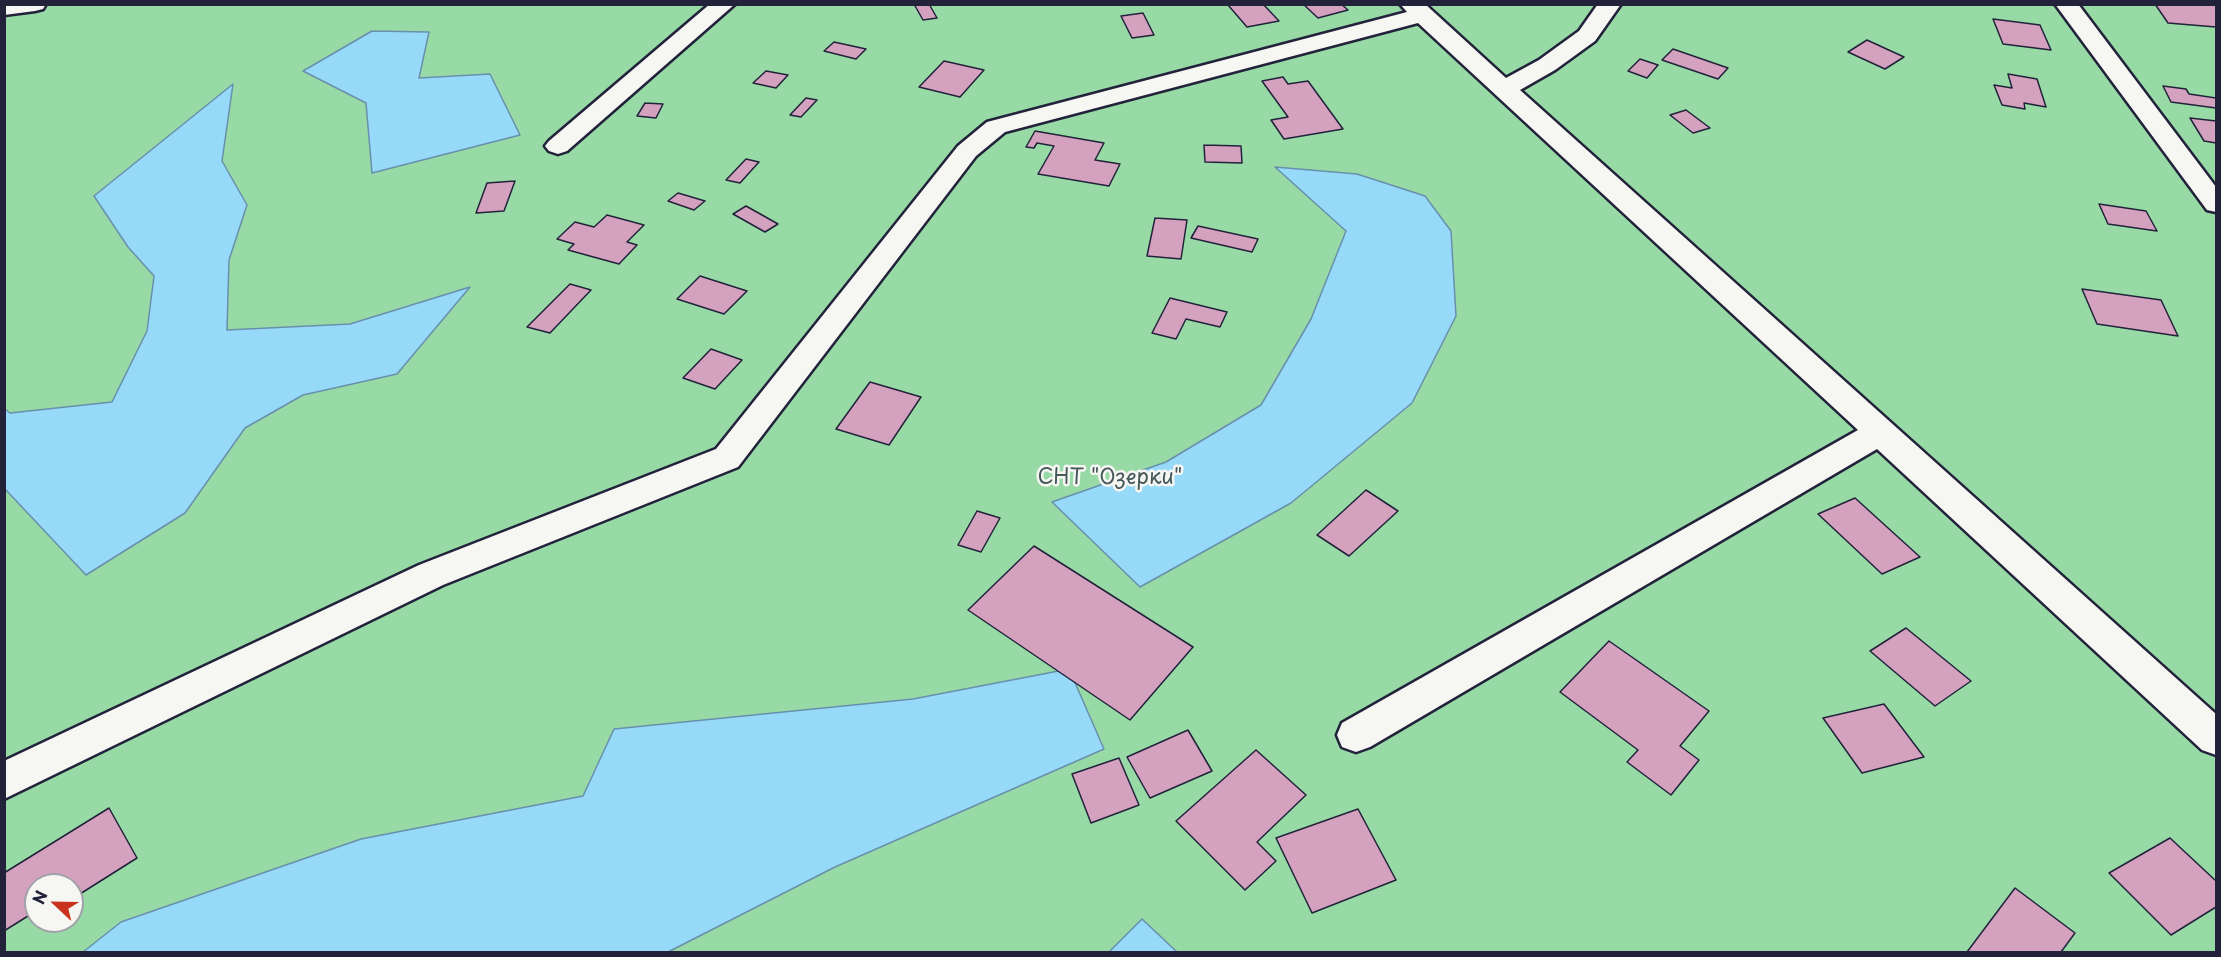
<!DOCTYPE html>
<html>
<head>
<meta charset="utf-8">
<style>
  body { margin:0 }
  #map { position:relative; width:2221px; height:957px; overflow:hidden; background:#ecdde3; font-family:"Playpen Sans",sans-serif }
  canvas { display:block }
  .frame { position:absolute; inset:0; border:6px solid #22223b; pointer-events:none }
  .north { position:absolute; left:24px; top:873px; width:60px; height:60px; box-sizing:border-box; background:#f6f6f2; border:2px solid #a1a1a9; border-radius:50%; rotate:292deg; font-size:16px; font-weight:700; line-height:24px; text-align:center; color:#22223b }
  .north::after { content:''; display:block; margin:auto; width:21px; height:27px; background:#c8321e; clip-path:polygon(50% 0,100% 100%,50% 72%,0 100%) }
</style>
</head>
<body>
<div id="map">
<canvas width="2221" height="957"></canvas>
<div class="frame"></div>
<div class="north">N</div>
</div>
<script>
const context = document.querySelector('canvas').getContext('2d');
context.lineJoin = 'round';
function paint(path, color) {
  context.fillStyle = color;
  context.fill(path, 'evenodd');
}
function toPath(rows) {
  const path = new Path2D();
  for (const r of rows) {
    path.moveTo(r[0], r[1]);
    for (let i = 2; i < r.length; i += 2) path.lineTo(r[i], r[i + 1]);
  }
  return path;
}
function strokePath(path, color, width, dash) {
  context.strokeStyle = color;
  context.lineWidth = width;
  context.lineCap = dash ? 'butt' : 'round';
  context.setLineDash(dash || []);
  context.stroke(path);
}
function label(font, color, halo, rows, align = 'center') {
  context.font = font + ' "Playpen Sans",sans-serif';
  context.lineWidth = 5;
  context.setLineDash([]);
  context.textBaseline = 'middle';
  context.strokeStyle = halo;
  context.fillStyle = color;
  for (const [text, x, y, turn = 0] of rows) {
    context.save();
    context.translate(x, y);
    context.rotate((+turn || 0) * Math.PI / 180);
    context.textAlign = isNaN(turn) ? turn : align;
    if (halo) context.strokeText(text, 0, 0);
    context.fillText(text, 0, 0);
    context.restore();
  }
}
paint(toPath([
  [5,5,2216,5,2216,952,5,952],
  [36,885,72,885,72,921,36,921]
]), '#97daa6');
const water = toPath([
  [372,31,429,32,419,78,490,74,520,135,372,173,366,103,303,71,372,31],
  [233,84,222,161,247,205,229,260,227,330,350,324,470,287,397,374,303,395,245,428,185,513,86,575,5,489,5,409,10,413,112,402,147,331,154,276,128,247,94,196,233,84],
  [1275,167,1357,174,1425,196,1451,231,1456,316,1412,403,1291,503,1140,587,1052,502,1166,462,1261,405,1311,319,1346,231,1275,167],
  [1069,669,1104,749,835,867,668,952,83,952,121,922,361,839,583,796,614,729,913,699,1069,669],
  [1142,919,1177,952,1109,952,1142,919]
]);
paint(water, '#96d9f8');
strokePath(water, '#6890ac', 1.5);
const building = toPath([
  [914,4,929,4,937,18,923,20,914,4],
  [1263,4,1279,21,1247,27,1228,5,1263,4],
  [1303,4,1341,4,1348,10,1318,18,1303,4],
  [2155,4,2216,4,2216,27,2168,23,2155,4],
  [1143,13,1154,35,1132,38,1121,16,1143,13],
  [1993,19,2040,25,2051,50,2003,44,1993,19],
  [1867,40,1904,57,1885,69,1848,52,1867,40],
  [834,42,866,49,856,59,824,51,834,42],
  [1673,49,1728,68,1718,79,1662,60,1673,49],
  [1640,59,1658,65,1647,78,1628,71,1640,59],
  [944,61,984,70,960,97,919,87,944,61],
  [766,71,788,75,776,88,753,83,766,71],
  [2008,74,2037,79,2046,107,2024,103,2025,109,2002,105,1994,85,2012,88,2008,74],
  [1283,77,1288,84,1308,81,1343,129,1284,139,1271,120,1288,117,1262,81,1283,77],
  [2163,86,2186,89,2189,94,2216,98,2216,108,2171,102,2163,86],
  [806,98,817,100,801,117,790,115,806,98],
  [645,103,663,104,656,118,637,116,645,103],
  [1686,110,1710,128,1693,133,1670,115,1686,110],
  [2190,118,2216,121,2216,143,2204,141,2190,118],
  [1035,131,1104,143,1095,160,1120,164,1109,186,1038,174,1054,146,1037,143,1034,148,1026,147,1035,131],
  [1204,145,1241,146,1242,163,1205,162,1204,145],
  [746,159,759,162,740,183,726,180,746,159],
  [515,181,504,211,476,213,487,183,515,181],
  [678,193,705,201,694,210,668,201,678,193],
  [2099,204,2146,211,2157,231,2108,224,2099,204],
  [746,206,778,224,765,232,733,214,746,206],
  [607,215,644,225,627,242,637,245,619,264,568,250,574,244,557,239,575,222,594,227,607,215],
  [1155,218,1187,220,1181,259,1147,256,1155,218],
  [1198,226,1258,239,1252,252,1191,238,1198,226],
  [700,276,747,291,724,314,677,299,700,276],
  [570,284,591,290,550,333,527,327,570,284],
  [2082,289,2161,300,2178,336,2097,324,2082,289],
  [1170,298,1227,312,1220,327,1186,319,1176,339,1152,333,1170,298],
  [711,349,742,360,715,389,683,378,711,349],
  [870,382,921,397,889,445,836,429,870,382],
  [1366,490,1398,511,1349,556,1317,535,1366,490],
  [1855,498,1920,557,1882,574,1818,514,1855,498],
  [977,511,1000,518,981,552,958,545,977,511],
  [1034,546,1193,647,1130,720,968,610,1034,546],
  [1906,628,1971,681,1935,706,1870,651,1906,628],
  [1609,641,1709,711,1680,746,1699,760,1671,795,1627,762,1638,750,1560,692,1609,641],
  [1884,704,1924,757,1862,773,1823,718,1884,704],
  [1188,730,1212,771,1150,798,1127,757,1188,730],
  [1256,750,1306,795,1257,842,1276,861,1245,890,1176,821,1256,750],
  [1119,758,1139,805,1091,823,1072,774,1119,758],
  [109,808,137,858,72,899,72,885,36,885,36,911,4,931,4,873,109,808],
  [1358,809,1396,880,1312,913,1276,838,1358,809],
  [2170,838,2216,881,2216,907,2171,935,2109,873,2170,838],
  [2015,888,2075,933,2061,952,1967,952,2015,888]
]);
paint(building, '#d4a2bf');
strokePath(building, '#22223b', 1.5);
const minor = toPath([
  [4,4,46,4,43,9,35,11,4,15,4,4],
  [710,4,735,4,567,151,558,154,549,151,545,146,549,141,710,4],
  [1400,4,1425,4,1506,78,1539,60,1579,31,1598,4,1621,4,1595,41,1555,70,1520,90,2216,714,2216,755,2202,750,1877,449,1370,747,1356,752,1342,747,1337,735,1342,723,1858,430,1418,23,1005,132,976,156,738,467,443,585,4,799,4,761,419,565,716,449,958,146,987,122,1407,12,1400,4],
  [2055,4,2078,4,2216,187,2216,212,2207,210,2055,4]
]);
strokePath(minor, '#22223b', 5);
paint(minor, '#f6f6f2');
label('21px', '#45595b', '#f6f6f2', [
  ["СНТ \"Озерки\"",1110,478]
]);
</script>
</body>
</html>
